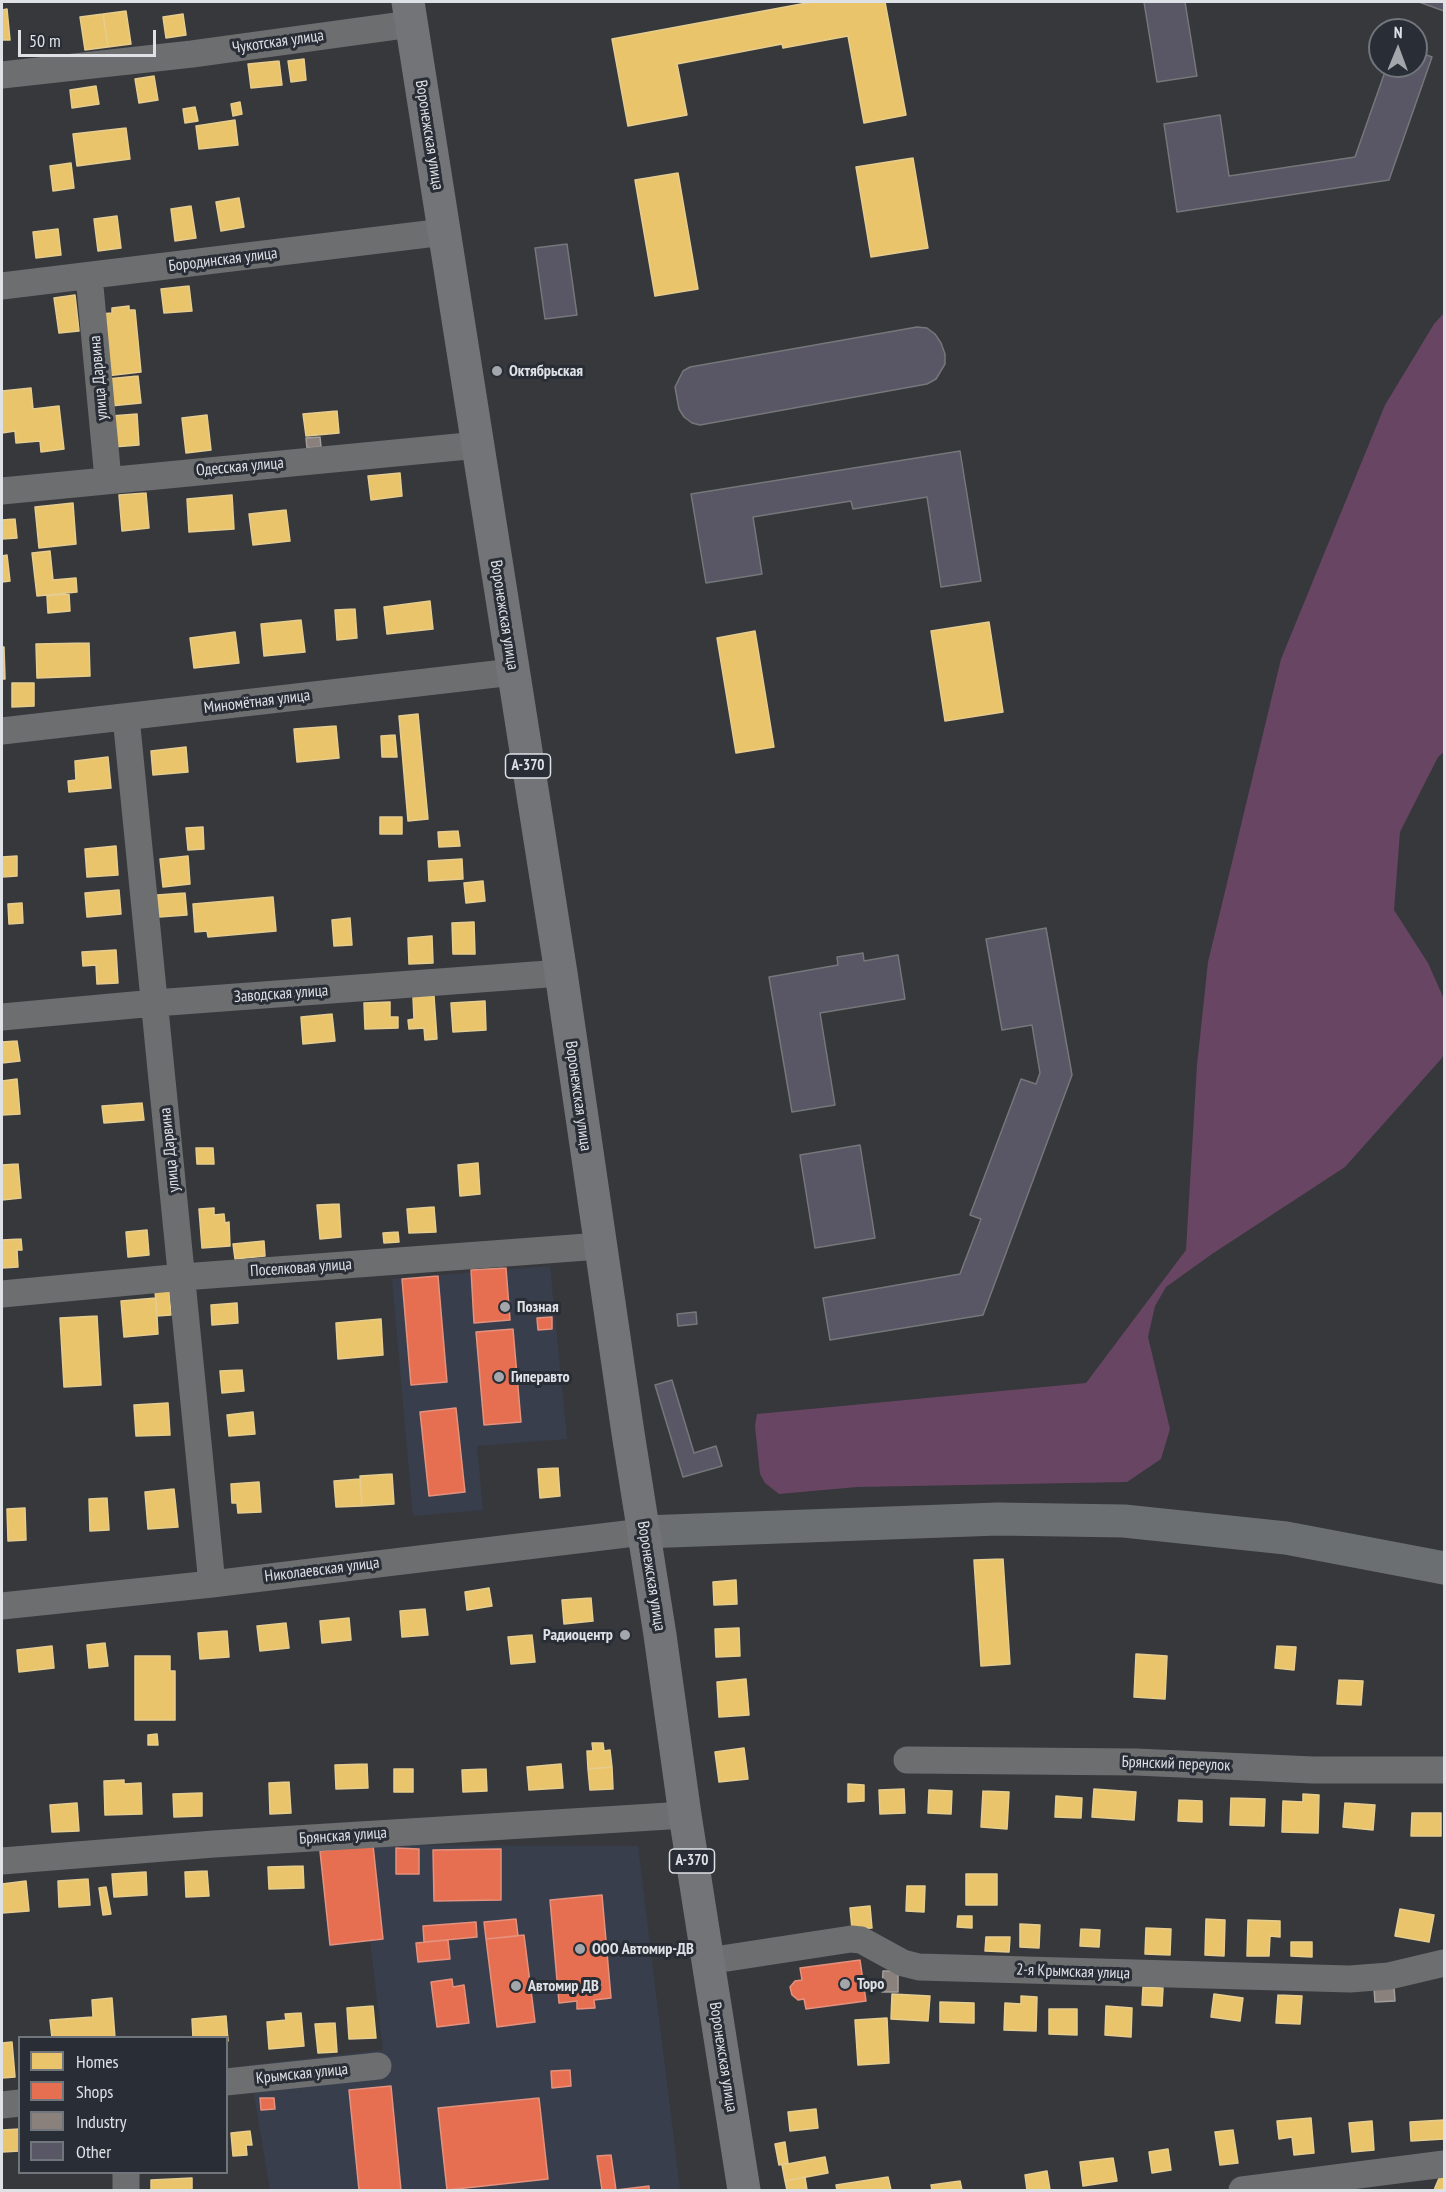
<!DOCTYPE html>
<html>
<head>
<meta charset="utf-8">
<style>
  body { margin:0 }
  #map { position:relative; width:1446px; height:2192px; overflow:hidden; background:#36383c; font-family:"PT Sans Narrow",sans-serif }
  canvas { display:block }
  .frame { position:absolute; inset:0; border:3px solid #dee1e6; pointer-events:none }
  .legend { position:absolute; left:18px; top:2036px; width:210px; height:138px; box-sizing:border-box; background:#292d35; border:2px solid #71757c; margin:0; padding:8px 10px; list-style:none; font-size:18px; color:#dee1e6 }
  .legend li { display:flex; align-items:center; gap:12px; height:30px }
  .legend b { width:30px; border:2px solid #71757c }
  .north { position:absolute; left:1368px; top:18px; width:60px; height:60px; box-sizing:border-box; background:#292d35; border:2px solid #71757c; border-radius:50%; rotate:1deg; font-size:16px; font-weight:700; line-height:24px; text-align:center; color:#dee1e6 }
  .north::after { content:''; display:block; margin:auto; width:21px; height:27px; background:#a3a6aa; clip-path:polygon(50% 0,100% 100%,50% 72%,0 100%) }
  .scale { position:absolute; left:18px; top:30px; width:138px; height:27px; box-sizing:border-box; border:3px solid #dee1e6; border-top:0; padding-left:8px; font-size:18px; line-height:21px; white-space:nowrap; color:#dee1e6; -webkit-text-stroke:4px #292d35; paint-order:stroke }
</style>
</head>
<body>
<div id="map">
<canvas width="1446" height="2192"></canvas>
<div class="frame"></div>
<ul class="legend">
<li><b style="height:16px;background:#e9c46a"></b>Homes</li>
<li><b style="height:16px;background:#e76f51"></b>Shops</li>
<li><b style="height:16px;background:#8a817c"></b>Industry</li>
<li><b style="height:16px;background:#595665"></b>Other</li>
</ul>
<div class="north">N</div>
<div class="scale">50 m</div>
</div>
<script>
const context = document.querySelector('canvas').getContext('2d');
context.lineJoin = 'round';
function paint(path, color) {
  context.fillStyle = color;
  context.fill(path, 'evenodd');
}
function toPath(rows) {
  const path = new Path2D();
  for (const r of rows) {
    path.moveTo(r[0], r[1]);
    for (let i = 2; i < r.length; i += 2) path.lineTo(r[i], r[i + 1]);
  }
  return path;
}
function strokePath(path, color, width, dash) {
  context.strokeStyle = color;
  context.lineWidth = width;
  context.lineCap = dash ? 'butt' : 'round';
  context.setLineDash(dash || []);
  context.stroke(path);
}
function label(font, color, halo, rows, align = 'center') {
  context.font = font + ' "PT Sans Narrow",sans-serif';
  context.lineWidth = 6;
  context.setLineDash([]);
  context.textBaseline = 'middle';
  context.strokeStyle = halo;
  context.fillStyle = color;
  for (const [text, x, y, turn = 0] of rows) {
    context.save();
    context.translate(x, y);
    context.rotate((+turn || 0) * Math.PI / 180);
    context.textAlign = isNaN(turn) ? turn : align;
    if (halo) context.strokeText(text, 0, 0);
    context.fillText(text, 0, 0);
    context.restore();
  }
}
paint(toPath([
  [550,1266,567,1439,477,1446,483,1510,413,1516,392,1279],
  [373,1845,638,1846,680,2190,270,2190,249,2065,383,2050,370,1941,329,1947,319,1851]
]), '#383e4b');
paint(toPath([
  [1444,313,1444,752,1438,757,1400,832,1394,910,1428,963,1444,999,1444,1051,1442,1058,1345,1167,1212,1254,1166,1287,1155,1306,1148,1337,1170,1429,1161,1459,1127,1482,857,1487,779,1494,765,1483,760,1474,755,1426,757,1414,1086,1383,1186,1250,1197,1065,1208,962,1281,659,1385,405,1434,324]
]), '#684563');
const homes = toPath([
  [812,2,885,2,906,115,864,123,848,36,783,48,782,44,677,64,687,115,628,126,612,39,812,2],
  [7,9,10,40,2,40,2,10,7,9],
  [126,11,131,44,108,47,103,14,126,11],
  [103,14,108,47,85,50,80,17,103,14],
  [183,14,186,35,166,38,163,17,183,14],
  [304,59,306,80,291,82,288,61,304,59],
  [279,61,282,85,251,88,248,64,279,61],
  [154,76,158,100,139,103,135,79,154,76],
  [96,86,99,104,72,108,70,90,96,86],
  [240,102,242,114,233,116,231,104,240,102],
  [195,107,198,121,185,123,183,109,195,107],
  [235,120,238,145,199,149,196,126,235,120],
  [126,128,130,159,77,166,73,134,126,128],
  [913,158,928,248,871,257,856,167,913,158],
  [71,163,74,188,53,191,50,166,71,163],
  [678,173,698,289,655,296,635,180,678,173],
  [239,198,244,227,221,231,216,202,239,198],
  [191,206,196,238,175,241,171,209,191,206],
  [117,216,121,248,98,251,94,219,117,216],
  [58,229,61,255,36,258,33,232,58,229],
  [189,286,192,311,164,313,161,289,189,286],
  [75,295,79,331,59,333,54,298,75,295],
  [129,306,129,310,135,310,141,372,106,376,100,314,112,313,112,308,129,306],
  [138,376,141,403,110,406,107,379,138,376],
  [31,388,33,409,59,406,64,449,41,452,40,441,16,443,15,431,2,433,2,391,31,388],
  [337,411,339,433,306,436,303,414,337,411],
  [137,414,139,445,113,447,111,416,137,414],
  [207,415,211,450,186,453,182,418,207,415],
  [400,473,402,496,371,500,368,476,400,473],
  [146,493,149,528,122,531,119,495,146,493],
  [232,495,234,529,189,532,187,499,232,495],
  [73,503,76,544,39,548,35,507,73,503],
  [286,510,290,541,253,545,249,514,286,510],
  [15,519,17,538,2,539,2,520,15,519],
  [50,551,53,580,76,578,77,592,37,596,32,553,50,551],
  [7,555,10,581,2,582,2,556,7,555],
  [69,594,70,611,48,613,47,596,69,594],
  [430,601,433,629,387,634,384,607,430,601],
  [355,609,357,638,337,640,335,610,355,609],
  [301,620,305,652,264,656,261,624,301,620],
  [989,622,1003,712,945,721,931,631,989,622],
  [755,631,774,747,736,753,717,638,755,631],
  [235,632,239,663,194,668,190,638,235,632],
  [89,643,90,676,37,678,36,644,89,643],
  [2,647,4,647,5,679,2,679,2,647],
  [12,683,34,683,34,706,12,707,12,683],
  [418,714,428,819,408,821,399,716,418,714],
  [336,726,339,758,297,762,294,729,336,726],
  [395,735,397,757,382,757,381,736,395,735],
  [186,747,188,772,153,775,151,751,186,747],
  [108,757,111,788,69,792,68,781,76,780,75,761,108,757],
  [380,817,402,817,402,834,380,834,380,817],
  [203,827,204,849,188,850,186,828,203,827],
  [458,831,460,846,439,847,438,832,458,831],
  [116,846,118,875,87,877,85,849,116,846],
  [17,856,17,876,2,877,2,857,17,856],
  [188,856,190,884,163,887,160,859,188,856],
  [462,859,463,879,429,881,428,861,462,859],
  [483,881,485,901,466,903,464,883,483,881],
  [119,890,121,914,87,917,85,893,119,890],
  [185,893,187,915,159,917,157,895,185,893],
  [273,897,276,931,208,937,207,931,195,932,193,904,273,897],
  [22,903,23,923,9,924,8,904,22,903],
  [350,918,352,945,334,946,332,920,350,918],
  [474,922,475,954,453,954,452,923,474,922],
  [432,936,433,963,409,964,408,938,432,936],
  [116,950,118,983,97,984,96,965,83,966,82,952,116,950],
  [434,996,437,1039,425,1040,424,1028,409,1029,408,1020,414,1019,413,997,434,996],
  [485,1001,486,1030,453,1032,451,1003,485,1001],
  [390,1002,390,1017,398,1017,398,1028,365,1029,364,1003,390,1002],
  [332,1014,335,1041,303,1044,301,1017,332,1014],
  [17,1041,20,1061,2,1063,2,1042,17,1041],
  [17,1079,20,1114,2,1115,2,1081,17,1079],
  [142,1103,144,1120,104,1123,102,1106,142,1103],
  [196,1148,213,1148,214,1164,197,1164,196,1148],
  [478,1163,480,1194,460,1196,458,1165,478,1163],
  [18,1164,21,1198,2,1200,2,1165,18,1164],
  [339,1204,341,1237,320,1239,317,1205,339,1204],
  [434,1207,436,1232,409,1233,407,1209,434,1207],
  [214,1208,214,1215,224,1214,225,1223,229,1222,230,1246,202,1248,199,1209,214,1208],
  [147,1230,149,1255,128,1257,126,1232,147,1230],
  [398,1232,399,1242,384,1243,383,1233,398,1232],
  [21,1239,22,1250,17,1250,18,1267,2,1268,2,1240,21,1239],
  [264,1241,265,1256,235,1259,233,1244,264,1241],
  [169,1290,171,1315,157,1316,155,1291,169,1290],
  [156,1298,158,1334,124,1337,121,1301,156,1298],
  [237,1303,238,1323,212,1325,211,1305,237,1303],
  [97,1316,101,1385,64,1387,60,1318,97,1316],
  [381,1319,383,1355,338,1359,336,1323,381,1319],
  [242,1370,244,1391,222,1393,220,1371,242,1370],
  [168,1403,170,1435,136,1436,134,1405,168,1403],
  [253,1412,255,1434,229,1436,227,1415,253,1412],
  [558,1468,560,1496,540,1498,538,1469,558,1468],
  [392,1474,394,1504,362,1506,360,1476,392,1474],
  [360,1479,362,1506,336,1507,334,1481,360,1479],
  [259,1482,261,1512,238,1513,237,1503,232,1503,231,1484,259,1482],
  [174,1489,178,1527,148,1529,145,1492,174,1489],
  [107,1498,109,1530,90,1531,89,1499,107,1498],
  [25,1508,26,1540,8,1541,7,1509,25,1508],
  [1003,1559,1010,1664,981,1666,974,1560,1003,1559],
  [736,1580,737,1604,714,1605,713,1582,736,1580],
  [489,1588,492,1606,467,1610,465,1592,489,1588],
  [591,1598,593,1621,564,1624,562,1600,591,1598],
  [425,1609,428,1635,402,1637,400,1611,425,1609],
  [349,1618,351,1640,322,1643,320,1621,349,1618],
  [286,1623,289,1648,260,1651,257,1626,286,1623],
  [739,1628,740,1656,716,1657,715,1629,739,1628],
  [227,1631,229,1657,200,1659,198,1633,227,1631],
  [532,1635,535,1662,511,1664,508,1637,532,1635],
  [105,1643,108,1666,89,1668,87,1645,105,1643],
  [52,1646,54,1668,19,1672,17,1650,52,1646],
  [1277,1646,1296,1647,1294,1670,1275,1668,1277,1646],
  [1136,1654,1167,1656,1165,1699,1134,1697,1136,1654],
  [135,1656,170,1656,170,1671,175,1671,175,1720,135,1720,135,1656],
  [746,1679,749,1715,719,1717,717,1682,746,1679],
  [1339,1680,1363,1681,1361,1705,1337,1704,1339,1680],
  [157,1734,158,1745,148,1745,148,1735,157,1734],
  [592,1743,603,1743,604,1751,610,1750,612,1767,588,1769,587,1751,593,1751,592,1743],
  [744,1748,748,1779,719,1782,715,1752,744,1748],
  [367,1764,368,1788,336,1789,335,1765,367,1764],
  [561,1764,563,1788,529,1790,527,1767,561,1764],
  [612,1767,613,1789,590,1790,588,1769,612,1767],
  [394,1769,413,1769,413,1792,394,1792,394,1769],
  [486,1769,487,1791,463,1792,462,1770,486,1769],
  [124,1780,124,1784,141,1783,142,1814,105,1815,104,1781,124,1780],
  [289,1782,291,1813,270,1814,269,1783,289,1782],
  [848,1784,864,1785,864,1801,848,1802,848,1784],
  [904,1789,905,1813,880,1814,879,1790,904,1789],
  [1094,1789,1136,1792,1134,1820,1092,1817,1094,1789],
  [929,1790,952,1791,951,1814,928,1813,929,1790],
  [983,1791,1009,1792,1007,1829,981,1827,983,1791],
  [202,1793,202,1816,174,1817,173,1794,202,1793],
  [1303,1794,1319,1795,1318,1833,1282,1832,1283,1801,1303,1802,1303,1794],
  [1056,1796,1082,1798,1081,1818,1055,1817,1056,1796],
  [1231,1798,1265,1799,1264,1826,1230,1825,1231,1798],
  [1179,1800,1202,1801,1202,1822,1178,1821,1179,1800],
  [77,1803,79,1831,52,1832,50,1805,77,1803],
  [1345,1803,1375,1805,1373,1830,1343,1827,1345,1803],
  [1412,1813,1441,1813,1441,1836,1411,1836,1412,1813],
  [303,1866,304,1888,269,1889,268,1867,303,1866],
  [207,1871,209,1896,186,1897,185,1872,207,1871],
  [146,1872,147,1895,114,1897,112,1874,146,1872],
  [966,1874,997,1874,997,1905,966,1905,966,1874],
  [88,1879,90,1905,59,1907,58,1881,88,1879],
  [26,1881,29,1911,2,1913,2,1884,26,1881],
  [907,1886,925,1886,924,1912,906,1911,907,1886],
  [106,1887,111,1914,103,1915,99,1888,106,1887],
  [870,1906,872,1928,852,1929,850,1908,870,1906],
  [1400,1909,1434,1915,1429,1942,1395,1936,1400,1909],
  [958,1916,972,1916,972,1928,957,1927,958,1916],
  [1206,1919,1225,1920,1224,1956,1205,1955,1206,1919],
  [1248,1920,1280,1921,1280,1937,1270,1936,1269,1956,1247,1956,1248,1920],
  [1020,1924,1040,1925,1039,1948,1020,1947,1020,1924],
  [1146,1928,1171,1929,1170,1955,1145,1954,1146,1928],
  [1081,1929,1100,1930,1099,1947,1080,1946,1081,1929],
  [986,1937,1010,1937,1009,1952,985,1951,986,1937],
  [1291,1942,1312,1942,1312,1957,1291,1956,1291,1942],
  [1143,1987,1163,1988,1162,2006,1142,2005,1143,1987],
  [892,1994,930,1996,928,2021,891,2019,892,1994],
  [1214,1994,1243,1998,1240,2021,1211,2017,1214,1994],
  [1278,1995,1302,1996,1300,2024,1276,2023,1278,1995],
  [1021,1996,1037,1997,1036,2031,1004,2030,1005,2003,1021,2004,1021,1996],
  [112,1998,115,2038,52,2038,50,2020,93,2017,92,2000,112,1998],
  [940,2002,974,2003,974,2023,940,2022,940,2002],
  [373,2006,376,2038,349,2039,347,2008,373,2006],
  [1106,2006,1132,2008,1131,2037,1105,2035,1106,2006],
  [1049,2009,1077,2009,1077,2035,1049,2034,1049,2009],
  [301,2013,304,2046,269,2049,267,2022,286,2020,285,2014,301,2013],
  [226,2016,228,2041,226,2038,193,2038,192,2019,226,2016],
  [887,2018,889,2063,858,2065,855,2020,887,2018],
  [335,2023,337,2052,318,2053,315,2024,335,2023],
  [12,2042,15,2077,2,2078,2,2043,12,2042],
  [816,2109,818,2128,790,2131,788,2112,816,2109],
  [1311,2118,1314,2153,1294,2155,1292,2137,1279,2139,1277,2121,1311,2118],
  [1444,2120,1444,2139,1411,2141,1410,2122,1444,2120],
  [1372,2121,1374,2150,1352,2152,1349,2123,1372,2121],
  [20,2129,20,2151,2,2152,2,2130,20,2129],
  [1233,2130,1238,2163,1220,2165,1215,2132,1233,2130],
  [250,2131,252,2145,246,2145,247,2155,233,2156,231,2133,250,2131],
  [785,2142,788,2163,779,2165,775,2144,785,2142],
  [1168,2149,1171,2170,1152,2173,1149,2152,1168,2149],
  [825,2157,828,2173,785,2181,782,2165,825,2157],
  [1113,2158,1117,2181,1083,2186,1080,2162,1113,2158],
  [1047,2171,1050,2190,1027,2190,1025,2175,1047,2171],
  [1440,2176,1444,2178,1444,2190,1434,2190,1440,2176],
  [805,2177,807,2190,787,2190,785,2181,805,2177],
  [888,2177,891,2190,837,2190,836,2185,888,2177],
  [192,2178,192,2190,151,2190,151,2180,192,2178],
  [960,2181,962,2190,932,2190,931,2185,960,2181]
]);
paint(homes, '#e9c46a');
strokePath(homes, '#e6cd8f', 1.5);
const shops = toPath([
  [506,1268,510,1320,474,1323,471,1270,506,1268],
  [438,1276,447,1382,411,1385,402,1279,438,1276],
  [552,1317,552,1329,538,1330,537,1318,552,1317],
  [513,1329,521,1422,484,1425,476,1332,513,1329],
  [456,1408,465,1492,429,1496,420,1412,456,1408],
  [373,1845,383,1939,330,1945,320,1851,373,1845],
  [396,1848,419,1849,419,1874,396,1874,396,1848],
  [501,1849,501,1900,434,1901,433,1850,501,1849],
  [602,1895,611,1998,594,2000,595,2008,577,2009,577,2001,559,2003,550,1900,602,1895],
  [516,1919,518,1936,486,1939,484,1922,516,1919],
  [476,1922,477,1937,424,1942,423,1926,476,1922],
  [524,1935,535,2022,497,2027,486,1939,524,1935],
  [448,1940,450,1959,418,1962,416,1943,448,1940],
  [860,1960,866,2001,806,2009,804,1999,798,2000,792,1995,790,1987,795,1981,802,1980,800,1968,860,1960],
  [452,1979,453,1987,464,1985,469,2023,437,2027,431,1982,452,1979],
  [570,2070,571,2086,552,2088,551,2071,570,2070],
  [391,2086,401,2190,359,2190,349,2090,391,2086],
  [260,2098,274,2098,275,2109,261,2110,260,2098],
  [539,2098,548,2179,447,2190,438,2108,539,2098],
  [611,2155,616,2190,649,2186,649,2190,602,2190,597,2156,611,2155]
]);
paint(shops, '#e76f51');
strokePath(shops, '#e4917e', 1.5);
const industry = toPath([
  [320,437,321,447,307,448,306,438,320,437],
  [883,1971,898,1971,898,1992,882,1992,883,1971],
  [1394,1987,1395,2001,1375,2002,1374,1988,1394,1987]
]);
paint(industry, '#8a817c');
strokePath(industry, '#a39e9c', 1.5);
const building = toPath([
  [1144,2,1185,2,1197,76,1157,82,1144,2],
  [1419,2,1444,2,1444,11,1419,2],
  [1416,51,1432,57,1389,180,1177,212,1164,124,1220,115,1229,176,1355,157,1387,66,1416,66,1416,51],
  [567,244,577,315,545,319,535,248,567,244],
  [917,327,927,328,935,334,941,343,945,354,945,364,936,379,927,384,700,425,692,423,684,417,679,409,675,387,683,371,690,367,917,327],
  [960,451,981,581,941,587,927,497,853,509,851,501,753,517,762,574,706,583,691,494,960,451],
  [1046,928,1072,1075,983,1315,830,1340,823,1298,960,1274,981,1219,970,1215,1021,1079,1036,1084,1040,1073,1032,1025,1002,1030,986,939,1046,928],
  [863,953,864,961,898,955,905,999,820,1013,835,1105,792,1112,769,977,838,965,837,957,863,953],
  [860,1145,875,1238,815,1248,800,1155,860,1145],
  [696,1312,697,1324,678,1326,677,1314,696,1312],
  [672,1380,694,1453,716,1446,722,1466,683,1477,655,1385,672,1380]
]);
paint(building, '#595665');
strokePath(building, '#76777a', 1.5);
strokePath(toPath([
  [2,75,192,54,411,24],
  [89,276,108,479],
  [2,286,444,232],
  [2,491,478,445],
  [126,717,212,1584],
  [2,731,513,672],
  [2,1017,155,1003,561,973],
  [2,1294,183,1277,600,1246],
  [2,1606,212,1584,643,1532],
  [907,1760,1136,1762,1313,1770,1444,1770],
  [2,1861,214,1844,685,1815],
  [708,1961,851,1939,861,1940,903,1963,919,1967,1350,1979,1389,1976,1444,1963],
  [226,2082,378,2066],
  [2,2105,20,2103],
  [126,2172,126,2190],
  [1242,2190,1444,2164]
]), '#6c6e6f', 27);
strokePath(toPath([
  [643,1532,998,1519,1124,1521,1286,1538,1444,1568]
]), '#6c6f71', 33);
strokePath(toPath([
  [408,2,561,973,628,1433,660,1635,685,1815,744,2190]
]), '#727478', 33);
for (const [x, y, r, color] of [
  [497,371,6,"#a3a6aa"],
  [505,1307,6,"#a3a6aa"],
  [499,1377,6,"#a3a6aa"],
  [625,1635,6,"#a3a6aa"],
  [580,1949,6,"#a3a6aa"],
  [845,1984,6,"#a3a6aa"],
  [516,1986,6,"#a3a6aa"]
]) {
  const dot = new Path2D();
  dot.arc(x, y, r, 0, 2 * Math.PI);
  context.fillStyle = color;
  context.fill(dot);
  strokePath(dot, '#292d35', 2);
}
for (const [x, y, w] of [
  [528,766,45],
  [692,1861,45]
]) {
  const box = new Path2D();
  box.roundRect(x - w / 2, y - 12, w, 24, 4.5);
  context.fillStyle = '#292d35';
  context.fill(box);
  strokePath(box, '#dee1e6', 1.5);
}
label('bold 15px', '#dee1e6', null, [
  ["А-370",528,766],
  ["А-370",692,1861]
]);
label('16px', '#dee1e6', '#292d35', [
  ["Чукотская улица",278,42,-8],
  ["Воронежская улица",429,135,81],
  ["Бородинская улица",223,260,-7],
  ["улица Дарвина",99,378,-95],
  ["Одесская улица",240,467,-5],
  ["Воронежская улица",504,615,81],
  ["Миномётная улица",257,702,-7],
  ["Заводская улица",281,994,-4],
  ["Воронежская улица",578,1096,82],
  ["улица Дарвина",170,1150,-96],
  ["Поселковая улица",301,1268,-4],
  ["Николаевская улица",322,1570,-7],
  ["Воронежская улица",651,1576,81],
  ["Брянский переулок",1176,1764,2],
  ["Брянская улица",343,1836,-4],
  ["2-я Крымская улица",1073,1972,2],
  ["Воронежская улица",723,2057,81],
  ["Крымская улица",302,2074,-6]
]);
label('bold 16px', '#dee1e6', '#292d35', [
  ["Октябрьская",509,371],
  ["Позная",517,1307],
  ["Гиперавто",511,1377],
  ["Радиоцентр",613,1635,"right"],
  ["ООО Автомир-ДВ",592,1949],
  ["Торо",857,1984],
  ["Автомир ДВ",528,1986]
], 'left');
</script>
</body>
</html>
